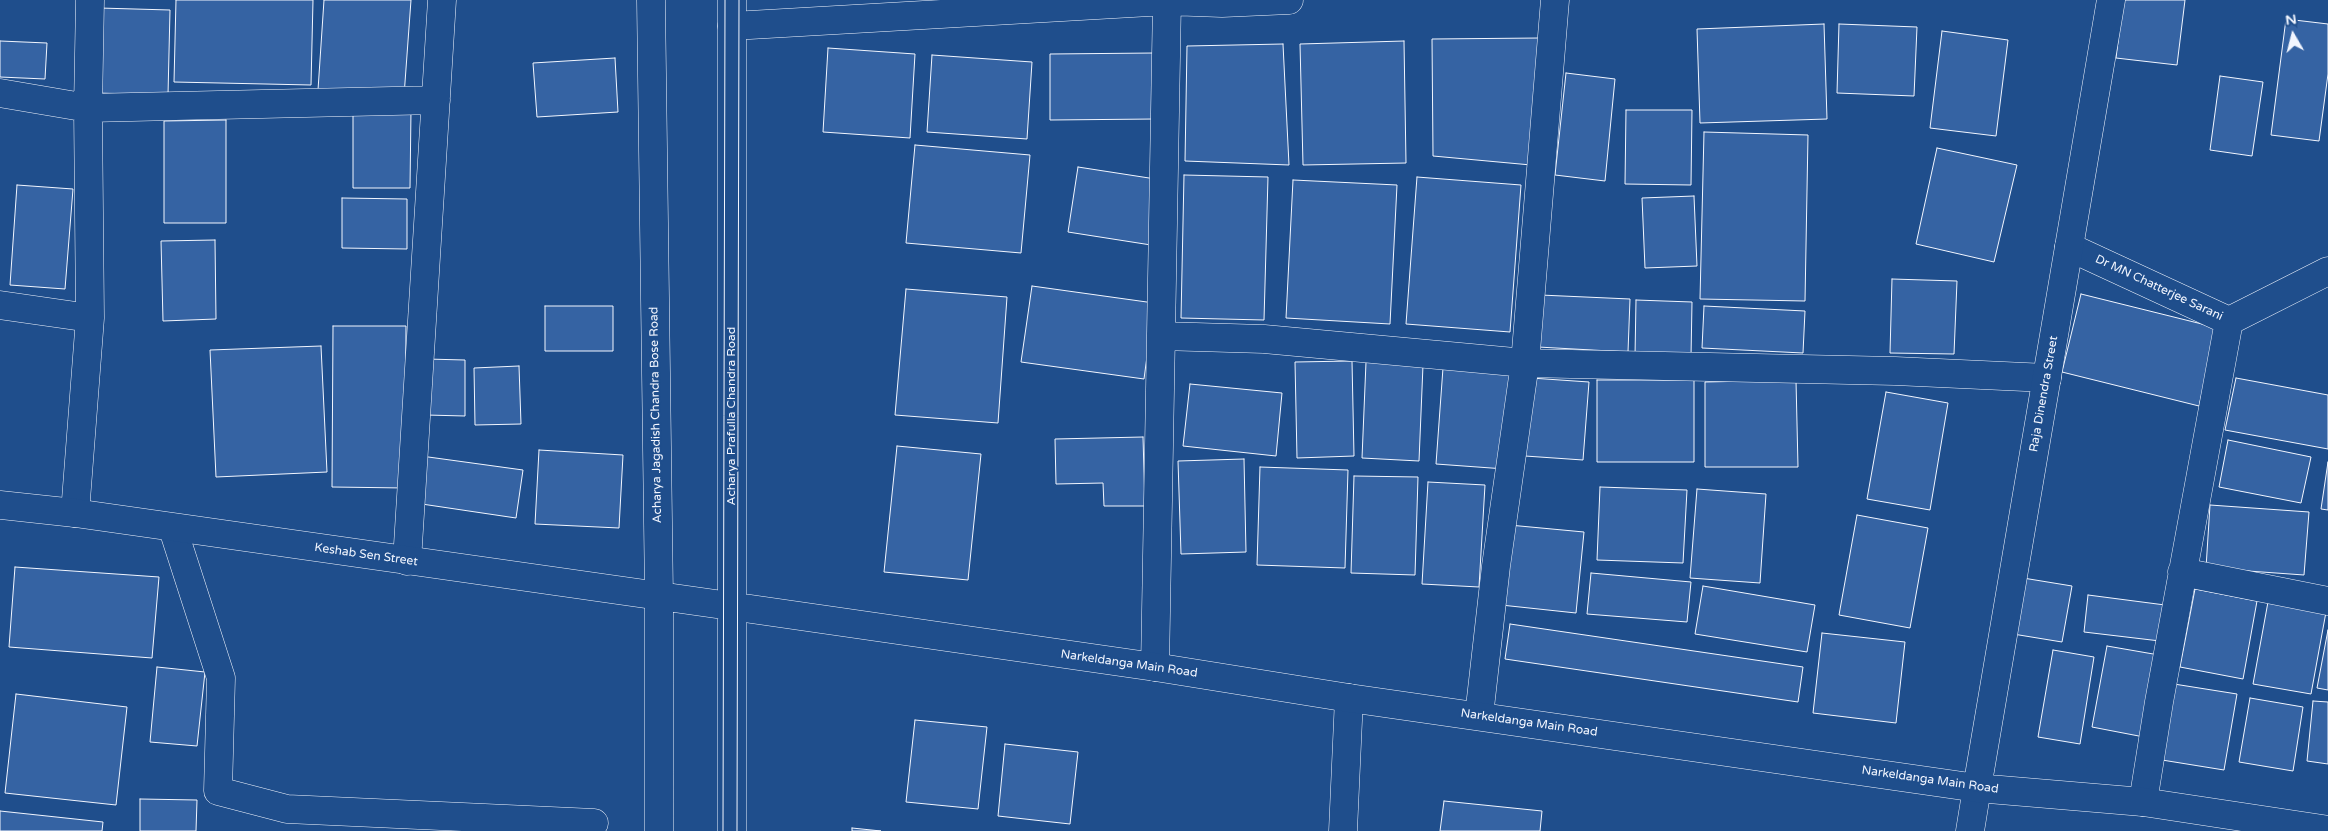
<!DOCTYPE html>
<html>
<head>
<meta charset="utf-8">
<style>
  body { margin:0 }
  #map { position:relative; width:2328px; height:831px; overflow:hidden; background:#1f4e8c; font-family:"Varela Round",sans-serif }
  canvas { display:block }
  .north { position:absolute; left:2268px; top:10px; width:50px; height:50px; -webkit-text-stroke:4px #1f4e8c; paint-order:stroke; rotate:352deg; font-size:14px; font-weight:700; line-height:20px; text-align:center; color:#f2f6ff }
  .north::after { content:''; display:block; margin:auto; width:18px; height:22px; background:#f2f6ff; clip-path:polygon(50% 0,100% 100%,50% 72%,0 100%) }
</style>
</head>
<body>
<div id="map">
<canvas width="2328" height="831"></canvas>
<div class="north">N</div>
</div>
<script>
const context = document.querySelector('canvas').getContext('2d');
context.lineJoin = 'round';
function paint(path, color) {
  context.fillStyle = color;
  context.fill(path, 'evenodd');
}
function toPath(rows) {
  const path = new Path2D();
  for (const r of rows) {
    path.moveTo(r[0], r[1]);
    for (let i = 2; i < r.length; i += 2) path.lineTo(r[i], r[i + 1]);
  }
  return path;
}
function strokePath(path, color, width, dash) {
  context.strokeStyle = color;
  context.lineWidth = width;
  context.lineCap = dash ? 'butt' : 'round';
  context.setLineDash(dash || []);
  context.stroke(path);
}
function label(font, color, halo, rows, align = 'center') {
  context.font = font + ' "Varela Round",sans-serif';
  context.lineWidth = 4;
  context.setLineDash([]);
  context.textBaseline = 'middle';
  context.strokeStyle = halo;
  context.fillStyle = color;
  for (const [text, x, y, turn = 0] of rows) {
    context.save();
    context.translate(x, y);
    context.rotate((+turn || 0) * Math.PI / 180);
    context.textAlign = isNaN(turn) ? turn : align;
    if (halo) context.strokeText(text, 0, 0);
    context.fillText(text, 0, 0);
    context.restore();
  }
}
const building = toPath([
  [176,0,313,0,311,85,174,82,176,0],
  [324,0,411,0,404,96,318,90,324,0],
  [2123,0,2185,0,2177,65,2116,58,2123,0],
  [99,8,170,10,168,95,97,93,99,8],
  [2286,19,2328,24,2328,74,2319,141,2271,135,2286,19],
  [1824,24,1827,119,1700,123,1697,29,1824,24],
  [1839,24,1917,27,1914,96,1837,93,1839,24],
  [1942,31,2008,40,1996,136,1930,128,1942,31],
  [1540,38,1531,165,1433,156,1432,39,1540,38],
  [0,41,47,43,45,79,0,77,0,41],
  [1404,41,1406,163,1303,165,1300,44,1404,41],
  [1283,44,1289,165,1185,161,1187,46,1283,44],
  [828,48,915,54,910,138,823,132,828,48],
  [1155,53,1155,119,1050,120,1050,54,1155,53],
  [932,55,1032,62,1027,139,927,132,932,55],
  [615,58,618,112,537,117,533,63,615,58],
  [1566,73,1615,79,1605,181,1555,175,1566,73],
  [2220,76,2263,82,2252,156,2210,150,2220,76],
  [353,109,411,110,410,188,353,188,353,109],
  [1626,110,1692,110,1691,185,1625,184,1626,110],
  [226,120,226,223,164,223,164,121,226,120],
  [1704,132,1808,135,1805,301,1700,299,1704,132],
  [915,145,1030,155,1021,253,906,243,915,145],
  [1937,148,2017,165,1994,262,1916,244,1937,148],
  [1078,167,1162,180,1151,245,1068,232,1078,167],
  [1184,175,1268,177,1264,320,1181,318,1184,175],
  [1417,177,1521,185,1510,332,1406,324,1417,177],
  [1293,180,1397,185,1390,324,1286,318,1293,180],
  [17,185,73,189,65,289,10,285,17,185],
  [1694,196,1697,266,1645,268,1642,198,1694,196],
  [342,198,407,199,407,249,342,248,342,198],
  [215,240,216,319,163,321,161,241,215,240],
  [1892,279,1957,281,1954,354,1890,353,1892,279],
  [1032,286,1154,303,1144,379,1021,362,1032,286],
  [906,289,1007,297,998,423,895,415,906,289],
  [2081,294,2218,328,2199,406,2062,372,2081,294],
  [1540,295,1630,299,1628,352,1538,347,1540,295],
  [1636,300,1692,302,1691,357,1635,356,1636,300],
  [545,306,613,306,613,351,545,351,545,306],
  [1704,306,1805,311,1803,353,1702,348,1704,306],
  [333,326,406,326,405,488,332,487,333,326],
  [321,346,327,472,216,477,210,350,321,346],
  [426,359,465,360,465,416,426,415,426,359],
  [1352,361,1354,456,1297,458,1295,362,1352,361],
  [1366,362,1423,365,1419,461,1362,458,1366,362],
  [519,366,521,424,475,425,474,368,519,366],
  [1443,368,1512,373,1505,469,1436,464,1443,368],
  [1531,378,1589,382,1583,460,1525,456,1531,378],
  [2236,378,2328,395,2328,449,2225,430,2236,378],
  [1597,380,1694,380,1694,462,1597,462,1597,380],
  [1796,380,1798,467,1705,467,1705,382,1796,380],
  [1190,384,1282,393,1276,456,1183,446,1190,384],
  [1886,392,1948,403,1930,510,1867,499,1886,392],
  [1143,437,1145,506,1104,506,1103,483,1056,484,1055,439,1143,437],
  [2228,440,2311,457,2301,503,2219,487,2228,440],
  [897,446,981,454,968,580,884,572,897,446],
  [539,450,623,455,619,528,535,524,539,450],
  [421,456,523,470,516,518,415,503,421,456],
  [1244,459,1246,552,1181,554,1178,461,1244,459],
  [2328,462,2328,510,2321,509,2328,462],
  [1260,467,1348,470,1345,568,1257,565,1260,467],
  [1354,476,1418,477,1415,575,1351,573,1354,476],
  [1428,482,1485,485,1479,587,1422,584,1428,482],
  [1600,487,1687,490,1683,563,1597,560,1600,487],
  [1697,489,1766,494,1760,583,1690,578,1697,489],
  [2210,505,2309,512,2304,575,2206,568,2210,505],
  [1857,515,1928,528,1910,628,1839,615,1857,515],
  [1509,525,1584,532,1576,613,1501,605,1509,525],
  [15,567,159,577,152,658,9,647,15,567],
  [1591,573,1691,582,1687,622,1587,614,1591,573],
  [2023,578,2072,586,2062,642,2013,634,2023,578],
  [1703,586,1815,605,1807,652,1695,634,1703,586],
  [2195,589,2257,601,2243,679,2180,667,2195,589],
  [2088,595,2165,605,2160,641,2084,632,2088,595],
  [2268,602,2326,612,2311,694,2253,684,2268,602],
  [1510,624,1803,667,1798,702,1505,659,1510,624],
  [2328,630,2328,690,2317,688,2328,630],
  [1822,633,1905,642,1896,723,1813,713,1822,633],
  [2107,646,2159,655,2144,737,2092,727,2107,646],
  [2053,650,2094,657,2080,744,2038,737,2053,650],
  [157,667,205,672,197,746,150,742,157,667],
  [2174,684,2237,694,2224,770,2162,760,2174,684],
  [16,694,127,707,116,805,5,793,16,694],
  [2250,698,2303,707,2293,771,2239,762,2250,698],
  [2313,701,2328,702,2328,764,2307,761,2313,701],
  [915,720,987,727,978,809,906,802,915,720],
  [1005,744,1078,752,1070,824,998,816,1005,744],
  [140,799,197,800,196,831,140,831,140,799],
  [1444,801,1542,811,1540,831,1440,831,1444,801],
  [0,811,103,822,102,831,0,831,0,811],
  [852,828,881,831,852,831,852,828]
]);
paint(building, '#3563a3');
strokePath(building, '#f2f6ff', 1);
const minor = toPath([
  [732,26,1167,1,1222,3,1289,0],
  [0,93,88,108,436,100],
  [2069,247,2229,321,2328,271],
  [0,305,90,318],
  [1161,336,1264,339,1525,363,1895,371,2047,378],
  [75,513,90,318,88,108,90,0],
  [173,529,221,678,218,791,287,809,594,823],
  [407,561,442,0],
  [2182,572,2328,601],
  [1155,667,1167,1],
  [1479,716,1496,566,1525,363,1555,0],
  [2143,802,2159,702,2229,321],
  [1343,831,1349,698],
  [1970,831,1977,788]
]);
const major = toPath([
  [651,0,659,596,659,831],
  [0,505,75,513,737,607,1155,667,1349,698,1977,788,2143,802,2328,830],
  [1977,788,2111,0],
  [732,831,732,0]
]);
strokePath(minor, '#f2f6ff', 29);
strokePath(major, '#f2f6ff', 29);
strokePath(minor, '#1f4e8c', 28);
strokePath(major, '#1f4e8c', 28);
strokePath(toPath([
  [723,831,725,0],
  [737,831,739,0]
]), '#f2f6ff', 1);
label('12px', '#f2f6ff', '#1f4e8c', [
  ["Dr MN Chatterjee Sarani",2159,288,25],
  ["Raja Dinendra Street",2044,394,-80],
  ["Acharya Jagadish Chandra Bose Road",656,415,-91],
  ["Acharya Prafulla Chandra Road",732,416,-90],
  ["Keshab Sen Street",366,555,8],
  ["Narkeldanga Main Road",1129,664,8],
  ["Narkeldanga Main Road",1529,723,8],
  ["Narkeldanga Main Road",1930,780,8]
]);
</script>
</body>
</html>
